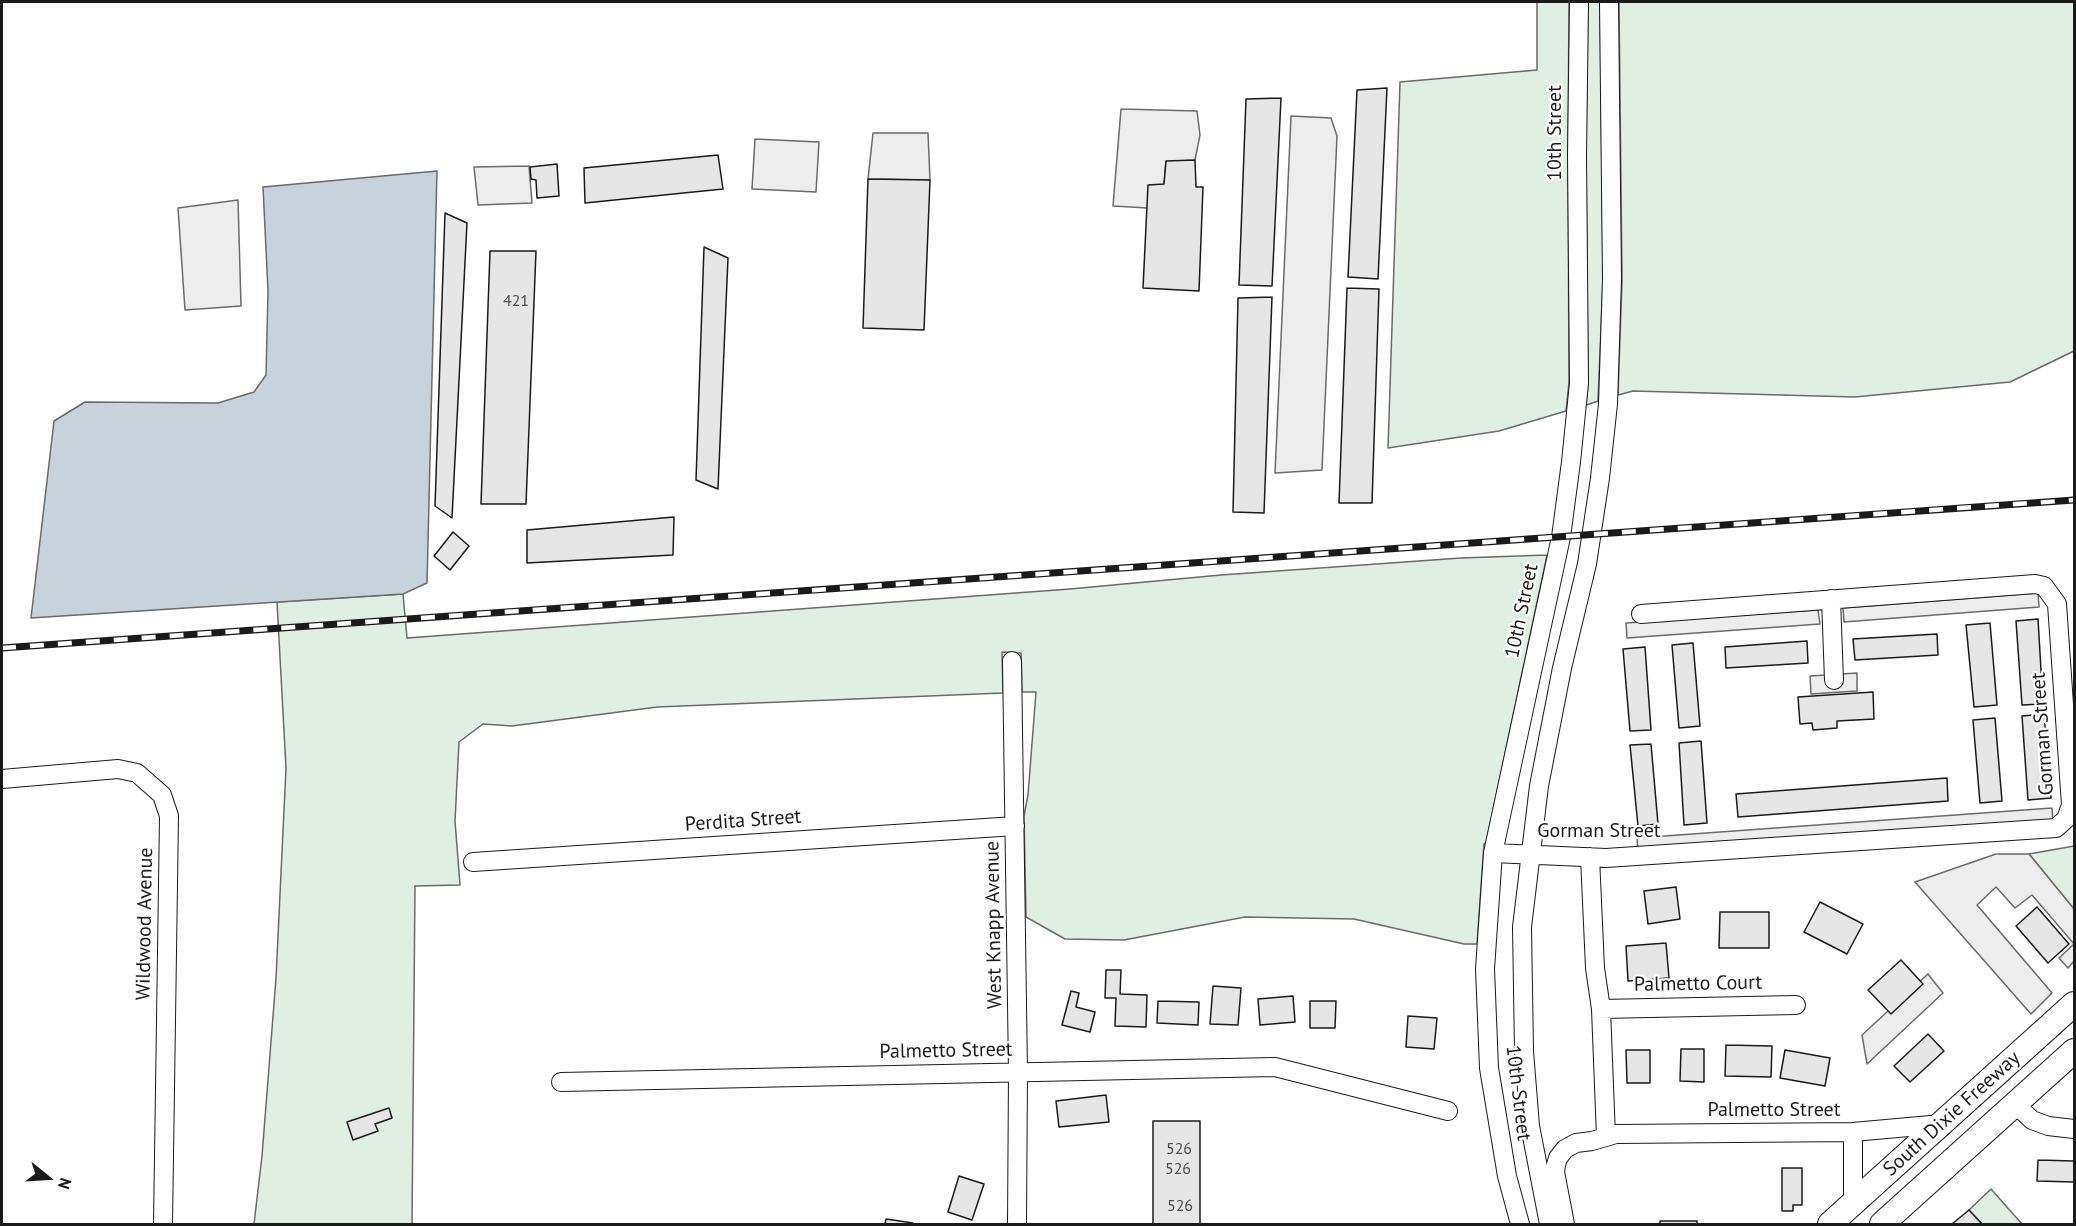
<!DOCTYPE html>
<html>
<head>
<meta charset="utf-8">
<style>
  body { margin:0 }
  #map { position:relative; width:2076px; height:1226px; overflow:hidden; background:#fff; font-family:"PT Sans",sans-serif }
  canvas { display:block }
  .frame { position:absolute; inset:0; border:3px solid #1a1a1a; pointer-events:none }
  .north { position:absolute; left:18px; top:1148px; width:60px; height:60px; -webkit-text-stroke:4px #fff; paint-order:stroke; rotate:108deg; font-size:16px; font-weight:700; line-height:24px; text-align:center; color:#1a1a1a }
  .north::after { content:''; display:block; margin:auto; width:21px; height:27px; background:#1a1a1a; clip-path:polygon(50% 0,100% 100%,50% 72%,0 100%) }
</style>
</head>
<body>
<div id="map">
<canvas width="2076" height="1226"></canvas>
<div class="frame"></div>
<div class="north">N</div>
</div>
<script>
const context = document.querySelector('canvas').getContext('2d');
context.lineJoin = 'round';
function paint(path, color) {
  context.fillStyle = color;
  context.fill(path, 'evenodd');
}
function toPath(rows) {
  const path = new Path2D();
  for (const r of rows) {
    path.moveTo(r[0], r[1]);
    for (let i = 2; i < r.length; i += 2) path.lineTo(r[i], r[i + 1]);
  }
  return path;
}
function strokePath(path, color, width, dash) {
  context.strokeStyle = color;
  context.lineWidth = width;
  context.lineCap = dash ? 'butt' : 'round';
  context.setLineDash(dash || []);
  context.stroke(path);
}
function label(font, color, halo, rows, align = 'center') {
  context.font = font + ' "PT Sans",sans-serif';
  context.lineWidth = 4.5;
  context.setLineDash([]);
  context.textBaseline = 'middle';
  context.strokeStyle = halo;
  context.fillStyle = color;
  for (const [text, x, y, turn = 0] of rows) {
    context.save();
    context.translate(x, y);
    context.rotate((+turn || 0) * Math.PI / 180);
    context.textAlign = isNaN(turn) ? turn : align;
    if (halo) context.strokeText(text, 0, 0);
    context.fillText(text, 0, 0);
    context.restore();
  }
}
const green = toPath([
  [1537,2,1569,2,1568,154,1569,382,1566,411,1499,431,1388,448,1400,82,1537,70,1537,2],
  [1588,2,1600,2,1603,278,1598,401,1586,405,1588,384,1586,155,1588,2],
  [1619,2,2074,2,2074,351,2010,382,1855,397,1633,391,1618,395,1622,280,1619,2],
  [1547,555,1486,843,1484,844,1477,944,1464,944,1354,919,1245,917,1124,940,1065,939,1026,917,1024,816,1028,795,1036,692,1022,692,1021,653,1002,652,1003,693,657,707,512,726,483,724,459,742,455,821,460,885,415,886,412,1224,254,1224,262,1156,276,978,286,768,277,602,403,594,407,638,1070,589,1221,575,1461,558,1547,555],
  [2074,846,2074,909,2029,854,2074,846],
  [1991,1189,2022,1224,1982,1224,1969,1210,1991,1189]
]);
paint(green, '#e0efe3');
strokePath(green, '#6a6a6a', 1.5);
const parking = toPath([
  [1121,109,1197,111,1200,135,1195,160,1166,162,1164,184,1147,208,1113,206,1121,109],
  [1291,116,1331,118,1337,136,1322,470,1275,473,1291,116],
  [873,133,928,133,930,180,868,179,873,133],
  [755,139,819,142,816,192,752,189,755,139],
  [529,166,532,203,478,205,474,167,529,166],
  [238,200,241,306,185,310,178,208,238,200],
  [2038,593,2039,607,1844,622,1843,608,2038,593],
  [1818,610,1820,624,1627,638,1626,623,1818,610],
  [1857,673,1857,691,1811,694,1810,676,1857,673],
  [2052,808,2053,821,1638,851,1637,838,2052,808],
  [1996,854,2029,854,2074,909,2074,961,2068,968,2059,958,2074,944,2032,895,2015,908,1996,887,1977,905,2052,993,2031,1014,1915,882,1996,854],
  [1928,974,1943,993,1867,1064,1862,1035,1928,974]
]);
paint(parking, '#ededed');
strokePath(parking, '#6a6a6a', 1.5);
const water = toPath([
  [437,171,427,583,403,594,31,618,54,421,85,402,218,403,254,392,266,375,268,291,263,187,437,171]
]);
paint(water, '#c6d2dc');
strokePath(water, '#6a6a6a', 1.5);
const building = toPath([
  [1387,88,1378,279,1348,277,1357,90,1387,88],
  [1281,98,1272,286,1239,285,1246,99,1281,98],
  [718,155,723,189,585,203,584,168,718,155],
  [1195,160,1196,187,1203,187,1199,291,1143,288,1148,185,1164,184,1166,161,1195,160],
  [557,164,559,196,537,198,536,180,531,179,530,167,557,164],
  [868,179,930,180,924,330,863,328,868,179],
  [445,213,467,223,452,518,435,506,445,213],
  [704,247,728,258,718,489,696,480,704,247],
  [490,251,536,251,526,504,481,504,490,251],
  [1347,288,1379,289,1372,503,1339,503,1347,288],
  [1272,297,1264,513,1233,512,1238,298,1272,297],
  [674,517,673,555,527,563,527,530,674,517],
  [453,532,469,546,450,570,434,556,453,532],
  [2038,619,2043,704,2022,705,2016,621,2038,619],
  [1990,623,1997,705,1974,707,1966,625,1990,623],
  [1937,634,1938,655,1855,660,1853,639,1937,634],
  [1807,641,1808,663,1726,668,1725,647,1807,641],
  [1693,643,1700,726,1679,728,1672,645,1693,643],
  [1645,647,1651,730,1630,731,1623,649,1645,647],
  [1873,692,1874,719,1837,721,1837,728,1813,730,1812,723,1800,724,1798,697,1873,692],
  [2044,714,2051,798,2028,800,2022,716,2044,714],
  [1995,718,2002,801,1980,803,1973,720,1995,718],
  [1701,741,1707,823,1684,825,1679,743,1701,741],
  [1651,744,1658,824,1638,826,1630,745,1651,744],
  [1947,778,1948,801,1738,817,1736,794,1947,778],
  [1676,887,1680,919,1648,924,1644,891,1676,887],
  [1820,902,1863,924,1847,954,1804,932,1820,902],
  [2037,907,2069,944,2048,963,2016,926,2037,907],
  [1720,912,1769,912,1769,948,1719,948,1720,912],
  [1666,943,1669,978,1628,981,1626,946,1666,943],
  [1901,960,1923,984,1891,1014,1868,990,1901,960],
  [1106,970,1121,970,1120,994,1147,995,1146,1027,1115,1026,1116,998,1105,998,1106,970],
  [1213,986,1241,988,1238,1025,1210,1024,1213,986],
  [1071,991,1079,993,1076,1007,1095,1012,1090,1032,1062,1025,1071,991],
  [1293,996,1295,1022,1260,1025,1258,999,1293,996],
  [1158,1001,1199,1002,1198,1025,1157,1023,1158,1001],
  [1310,1001,1336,1001,1335,1028,1310,1028,1310,1001],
  [1408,1016,1437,1018,1434,1049,1406,1047,1408,1016],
  [1928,1034,1944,1051,1910,1082,1894,1066,1928,1034],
  [1726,1045,1772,1046,1771,1077,1725,1076,1726,1045],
  [1681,1049,1704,1049,1704,1082,1680,1081,1681,1049],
  [1626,1050,1650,1050,1650,1083,1627,1083,1626,1050],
  [1785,1050,1830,1058,1825,1086,1780,1078,1785,1050],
  [1106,1095,1109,1122,1059,1127,1056,1101,1106,1095],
  [389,1108,392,1118,375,1124,378,1131,353,1140,347,1122,389,1108],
  [1153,1121,1200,1121,1200,1224,1153,1224,1153,1121],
  [2038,1160,2074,1161,2074,1182,2037,1181,2038,1160],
  [1782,1168,1802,1168,1802,1205,1793,1205,1793,1211,1782,1211,1782,1168],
  [959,1176,984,1184,972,1220,948,1212,959,1176],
  [1969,1210,1982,1224,1952,1224,1969,1210],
  [886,1219,913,1223,913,1224,885,1224,886,1219],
  [1660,1221,1697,1221,1697,1224,1660,1224,1660,1221]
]);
paint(building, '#e6e6e6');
strokePath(building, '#1a1a1a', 1.5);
const minor = toPath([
  [1831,599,1834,680],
  [1012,661,1018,1072,1017,1224],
  [2,779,118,769,137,773,162,795,169,816,163,1224],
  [1493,853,1606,858,2056,828,2066,819,2071,805,2057,604,2044,586,2035,584,1641,614],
  [1590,857,1595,968,1601,1009,1606,1137],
  [473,862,1015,826],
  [1601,1009,1796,1005],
  [561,1082,1275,1067,1448,1111],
  [2015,1104,2032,1120,2048,1126,2074,1129],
  [1853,1132,1853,1203],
  [1520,1224,1507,1176,1489,1068,1485,969,1493,853,1561,537,1571,462,1579,383,1577,155,1579,2],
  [1549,1224,1530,1126,1524,1051,1522,927,1539,786,1562,668,1587,564,1600,478,1608,404,1612,279,1609,2],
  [1565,1224,1555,1172,1556,1165,1558,1158,1565,1149,1576,1143,1592,1141,1616,1134,1853,1132,1942,1124]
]);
const major = toPath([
  [1830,1224,2074,1004],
  [1882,1224,2074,1051]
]);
strokePath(minor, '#1a1a1a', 20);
strokePath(major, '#1a1a1a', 26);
strokePath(minor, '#fff', 18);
strokePath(major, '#fff', 24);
const rail = toPath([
  [2,648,2074,500]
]);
strokePath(rail, '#1a1a1a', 7);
strokePath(rail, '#fff', 4.5, [14]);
label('16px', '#4d4d4d', null, [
  ["421",516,301],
  ["526",1179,1149],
  ["526",1178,1169],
  ["526",1180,1206]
]);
label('20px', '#1a1a1a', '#fff', [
  ["10th Street",1555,133,-90],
  ["10th Street",1522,611,-78],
  ["Gorman Street",2043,734,-94],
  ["Perdita Street",743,821,-4],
  ["Gorman Street",1599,831],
  ["Wildwood Avenue",145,924,-89],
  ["West Knapp Avenue",994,925,-91],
  ["Palmetto Court",1698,984,-1],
  ["Palmetto Street",946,1051,-1],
  ["10th Street",1518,1093,83],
  ["Palmetto Street",1774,1110],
  ["South Dixie Freeway",1952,1114,-42]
]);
</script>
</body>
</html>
